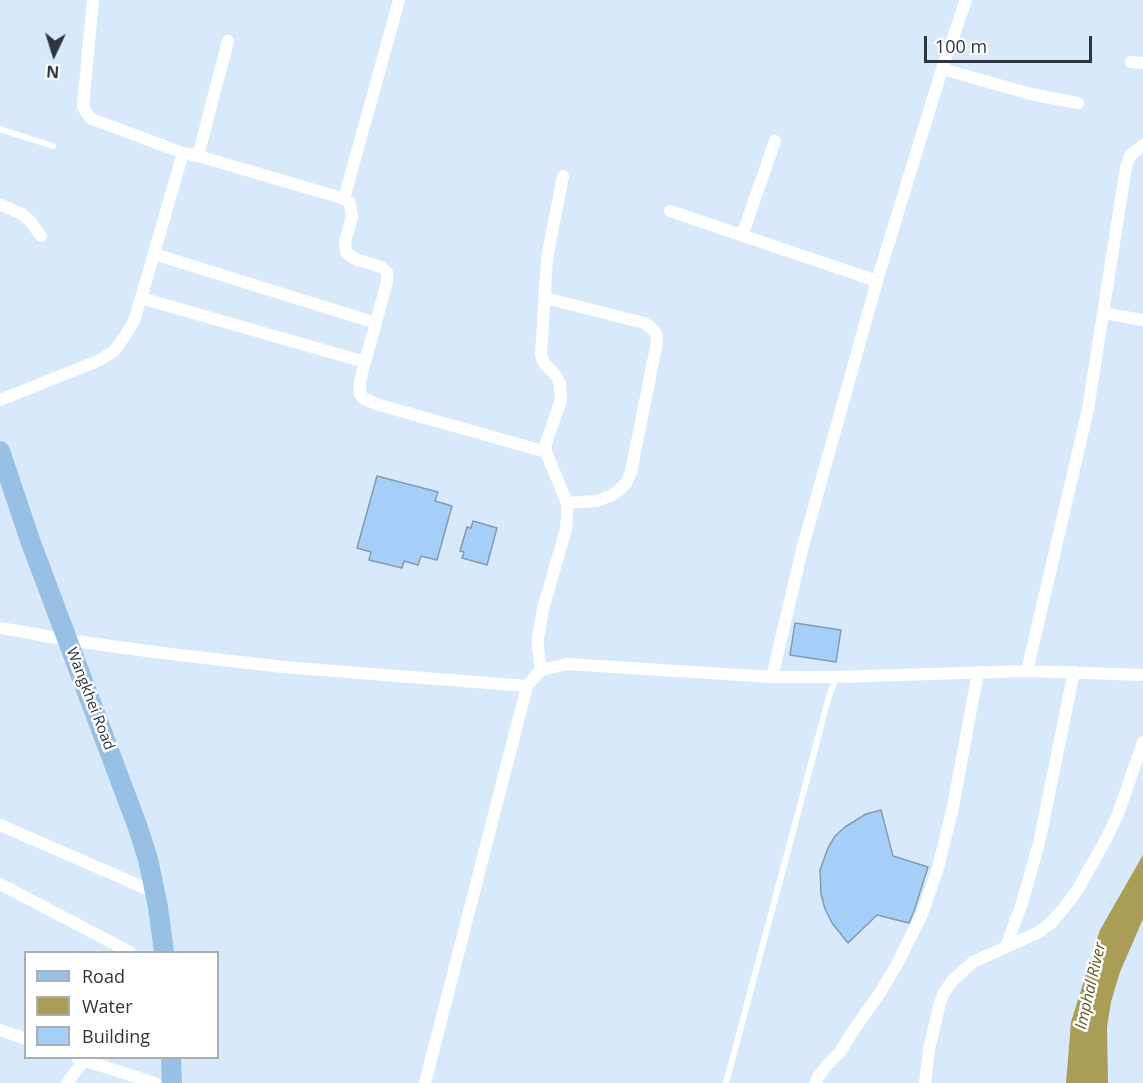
<!DOCTYPE html>
<html>
<head>
<meta charset="utf-8">
<style>
  body { margin:0 }
  #map { position:relative; width:1143px; height:1083px; overflow:hidden; background:#d7e9fb; font-family:"Open Sans",sans-serif }
  canvas { display:block }
  .legend { position:absolute; left:24px; top:951px; width:195px; height:108px; box-sizing:border-box; background:#fff; border:2px solid #abafb2; margin:0; padding:8px 10px; list-style:none; font-size:18px; color:#2d363f }
  .legend li { display:flex; align-items:center; gap:12px; height:30px }
  .legend b { width:30px; border:2px solid #abafb2 }
  .north { position:absolute; left:24px; top:24px; width:60px; height:60px; -webkit-text-stroke:4px #fff; paint-order:stroke; rotate:184deg; font-size:16px; font-weight:700; line-height:24px; text-align:center; color:#2d363f }
  .north::after { content:''; display:block; margin:auto; width:21px; height:27px; background:#2d363f; clip-path:polygon(50% 0,100% 100%,50% 72%,0 100%) }
  .scale { position:absolute; left:924px; top:36px; width:168px; height:27px; box-sizing:border-box; border:3px solid #2d363f; border-top:0; padding-left:8px; font-size:18px; line-height:21px; white-space:nowrap; color:#2d363f; -webkit-text-stroke:4px #fff; paint-order:stroke }
</style>
</head>
<body>
<div id="map">
<canvas width="1143" height="1083"></canvas>
<ul class="legend">
<li><b style="height:8px;background:#98bfe4"></b>Road</li>
<li><b style="height:16px;background:#aa9d56"></b>Water</li>
<li><b style="height:16px;background:#a5cff9"></b>Building</li>
</ul>
<div class="north">N</div>
<div class="scale">100 m</div>
</div>
<script>
const context = document.querySelector('canvas').getContext('2d');
context.lineJoin = 'round';
function paint(path, color) {
  context.fillStyle = color;
  context.fill(path, 'evenodd');
}
function toPath(rows) {
  const path = new Path2D();
  for (const r of rows) {
    path.moveTo(r[0], r[1]);
    for (let i = 2; i < r.length; i += 2) path.lineTo(r[i], r[i + 1]);
  }
  return path;
}
function strokePath(path, color, width, dash) {
  context.strokeStyle = color;
  context.lineWidth = width;
  context.lineCap = dash ? 'butt' : 'round';
  context.setLineDash(dash || []);
  context.stroke(path);
}
function label(font, color, halo, rows, align = 'center') {
  context.font = font + ' "Open Sans",sans-serif';
  context.lineWidth = 5;
  context.setLineDash([]);
  context.textBaseline = 'middle';
  context.strokeStyle = halo;
  context.fillStyle = color;
  for (const [text, x, y, turn = 0] of rows) {
    context.save();
    context.translate(x, y);
    context.rotate((+turn || 0) * Math.PI / 180);
    context.textAlign = isNaN(turn) ? turn : align;
    if (halo) context.strokeText(text, 0, 0);
    context.fillText(text, 0, 0);
    context.restore();
  }
}
paint(toPath([
  [1143,855,1143,919,1120,972,1111,1002,1107,1027,1108,1083,1066,1083,1071,1022,1100,930]
]), '#aa9d56');
const building = toPath([
  [377,476,438,492,435,501,452,506,437,560,421,556,418,565,404,561,402,568,369,560,371,552,357,548,377,476],
  [473,521,497,528,487,565,462,558,464,552,460,551,467,527,471,528,473,521],
  [795,623,841,630,836,662,790,655,795,623],
  [881,810,893,856,928,867,914,911,909,923,877,915,848,943,832,923,825,909,821,894,820,870,828,848,835,836,845,827,866,814,881,810]
]);
paint(building, '#a5cff9');
strokePath(building, '#859aaf', 1.5);
strokePath(toPath([
  [0,129,53,146],
  [726,1083,828,700,836,677]
]), '#fff', 6);
strokePath(toPath([
  [93,0,83,106,87,114,92,119,183,153,198,156,335,196,344,199,350,203,352,217,345,241,346,252,355,259,381,267,387,272,387,282,360,381,360,394,363,398,376,404,546,452],
  [1131,62,1143,63],
  [942,69,1031,94,1078,103],
  [198,156,228,41],
  [344,199,399,0],
  [0,205,6,207,22,214,30,221,41,236],
  [670,211,877,281],
  [742,236,775,141],
  [154,254,376,323],
  [141,298,365,362],
  [545,298,644,323,650,327,656,334,657,342,631,472,626,483,619,490,612,495,597,501,567,503],
  [1103,313,1143,320],
  [0,400,98,361,114,351,125,336,134,321,141,298,183,153],
  [0,628,68,640,154,652,283,667,527,686],
  [541,670,538,647,538,637,543,609,566,529,567,516,567,503,546,452,546,443,561,400,560,384,556,376,544,363,541,355,547,258,563,176],
  [1027,671,1088,409,1126,167,1130,156,1143,145],
  [772,677,803,546,877,281,942,69,966,0],
  [0,825,154,892],
  [0,884,130,952],
  [1006,947,1022,903,1039,843,1074,672],
  [0,1030,26,1039],
  [77,1058,155,1083],
  [67,1083,84,1060],
  [425,1083,527,686,541,670,567,664,772,677,836,677,1027,671,1143,675],
  [816,1083,818,1077,827,1065,840,1052,855,1028,879,994,896,966,922,914,938,868,953,807,978,672],
  [925,1083,929,1049,939,1007,943,994,952,981,973,962,1037,933,1051,923,1063,909,1078,889,1105,841,1118,814,1143,742]
]), '#fff', 12);
strokePath(toPath([
  [0,451,31,543,137,825,148,859,158,907,164,952],
  [171,1058,172,1083]
]), '#98bfe4', 20);
label('15px', '#2d363f', '#fff', [
  ["Wangkhei Road",90,699,69]
]);
label('italic 16px', '#5e541f', '#fff', [
  ["Imphal River",1091,986,-77]
]);
</script>
</body>
</html>
